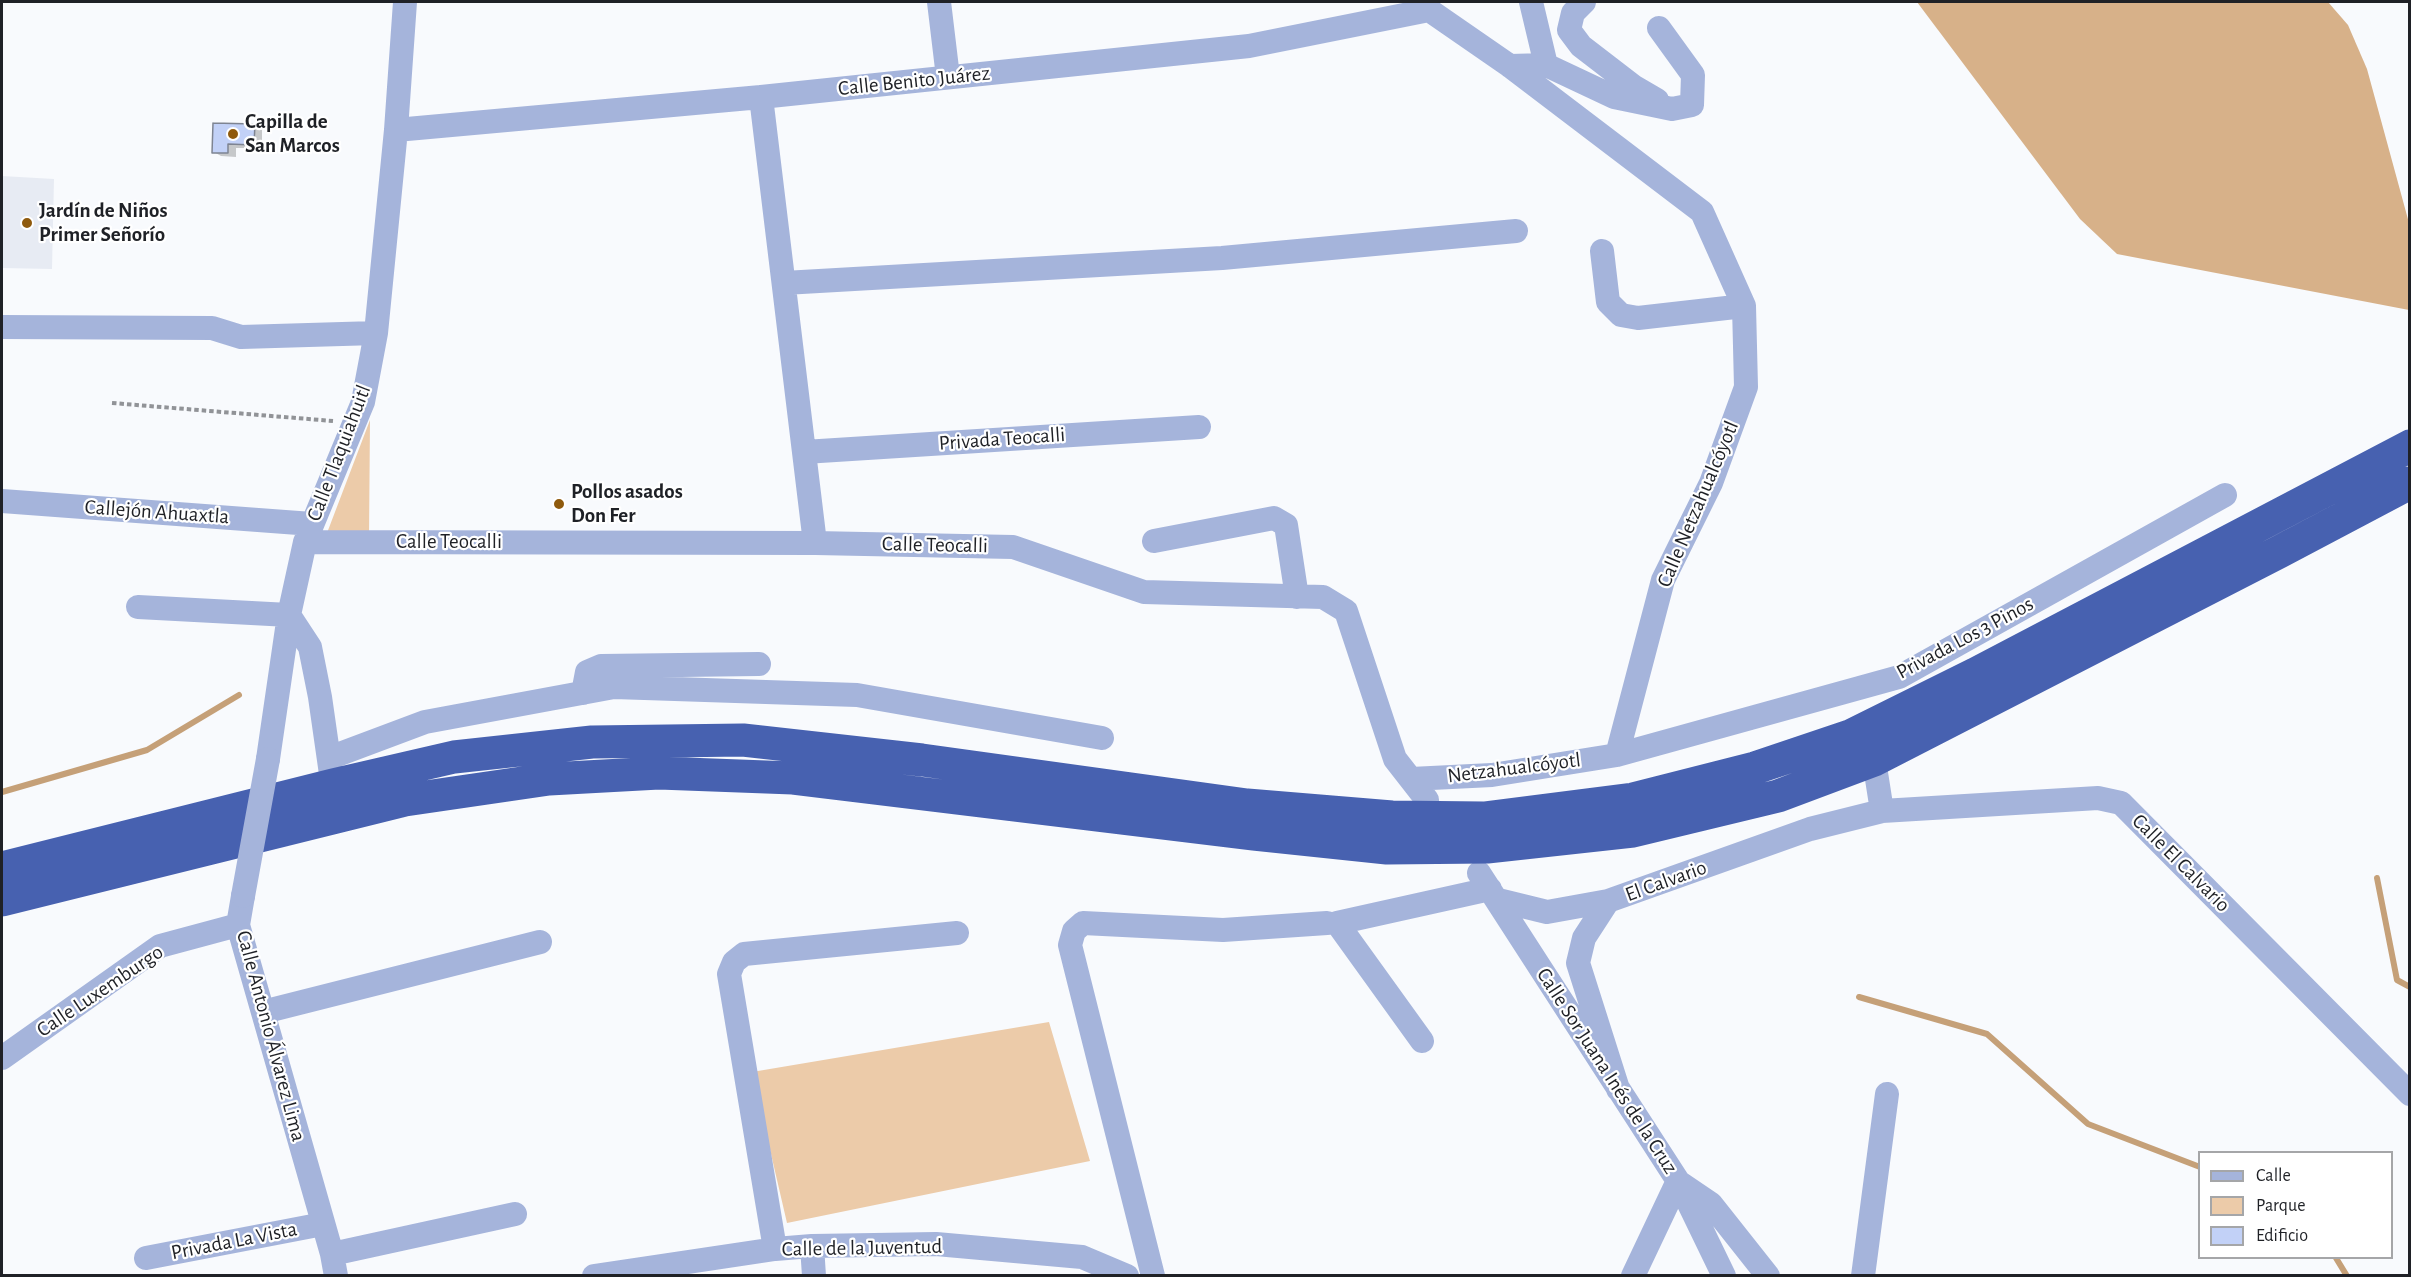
<!DOCTYPE html>
<html>
<head>
<meta charset="utf-8">
<style>
  body { margin:0 }
  #map { position:relative; width:2411px; height:1277px; overflow:hidden; background:#f8fafd; font-family:"Alegreya Sans",sans-serif }
  canvas { display:block }
  .frame { position:absolute; inset:0; border:3px solid #1f2126; pointer-events:none }
  .legend { position:absolute; left:2198px; top:1151px; width:195px; height:108px; box-sizing:border-box; background:#fff; border:2px solid #a5a6a8; margin:0; padding:8px 10px; list-style:none; font-size:18px; color:#1f2126 }
  .legend li { display:flex; align-items:center; gap:12px; height:30px }
  .legend b { width:30px; border:2px solid #a5a6a8 }
</style>
</head>
<body>
<div id="map">
<canvas width="2411" height="1277"></canvas>
<div class="frame"></div>
<ul class="legend">
<li><b style="height:8px;background:#a5b4db"></b>Calle</li>
<li><b style="height:16px;background:#eccba9"></b>Parque</li>
<li><b style="height:16px;background:#c2d1f7"></b>Edificio</li>
</ul>
</div>
<script>
const context = document.querySelector('canvas').getContext('2d');
context.lineJoin = 'round';
function paint(path, color) {
  context.fillStyle = color;
  context.fill(path, 'evenodd');
}
function toPath(rows) {
  const path = new Path2D();
  for (const r of rows) {
    path.moveTo(r[0], r[1]);
    for (let i = 2; i < r.length; i += 2) path.lineTo(r[i], r[i + 1]);
  }
  return path;
}
function strokePath(path, color, width, dash) {
  context.strokeStyle = color;
  context.lineWidth = width;
  context.lineCap = dash ? 'butt' : 'round';
  context.setLineDash(dash || []);
  context.stroke(path);
}
function label(font, color, halo, rows, align = 'center') {
  context.font = font + ' "Alegreya Sans",sans-serif';
  context.lineWidth = 4.5;
  context.setLineDash([]);
  context.textBaseline = 'middle';
  context.strokeStyle = halo;
  context.fillStyle = color;
  for (const [text, x, y, turn = 0] of rows) {
    context.save();
    context.translate(x, y);
    context.rotate((+turn || 0) * Math.PI / 180);
    context.textAlign = isNaN(turn) ? turn : align;
    if (halo) context.strokeText(text, 0, 0);
    context.fillText(text, 0, 0);
    context.restore();
  }
}
paint(toPath([
  [2,176,54,179,52,269,2,268]
]), '#e7ebf3');
paint(toPath([
  [370,420,369,537,327,533],
  [1049,1022,1090,1161,787,1223,752,1072]
]), '#eccba9');
paint(toPath([
  [1917,2,2328,2,2348,25,2367,69,2409,223,2409,310,2117,254,2080,219]
]), '#d7b189');
paint(toPath([
  [254,126,262,130,262,148,236,148,236,157,221,156,214,152]
]), '#0003');
strokePath(toPath([
  [2,792,147,750,239,695],
  [2377,878,2397,980,2410,987],
  [1859,997,1987,1034,2088,1124,2200,1167],
  [2336,1258,2347,1276]
]), '#c5a078', 6);
const building = toPath([
  [213,123,255,124,254,145,228,144,228,153,212,153,213,123]
]);
paint(building, '#c2d1f7');
strokePath(building, '#7e8492', 1.5);
strokePath(toPath([
  [112,403,333,421]
]), '#919397', 4, [4.5, 3]);
strokePath(toPath([
  [939,2,948,77],
  [1427,2,1429,10,1510,66,1702,212,1744,306,1746,387,1711,483,1663,580,1617,755],
  [1531,2,1546,65],
  [1584,2,1573,13,1569,30,1581,46,1633,86,1657,100],
  [1510,66,1546,65,1614,97,1672,109,1692,105,1693,75,1659,28],
  [761,97,815,543],
  [396,130,761,97,1249,46,1429,10],
  [1602,251,1608,302,1621,315,1638,318,1744,306],
  [784,283,1222,258,1516,231],
  [2,327,212,328,241,337,376,333],
  [804,452,1199,427],
  [2,501,312,524],
  [1154,541,1274,518,1286,525,1297,597],
  [305,542,815,543,1013,547,1144,592,1323,597,1346,611,1395,759,1427,800],
  [138,607,289,615],
  [289,615,310,647,320,697,331,774],
  [583,693,587,672,601,666,759,664],
  [329,758,425,722,614,687,857,695,1102,738],
  [268,759,289,615,305,542,363,402,376,333,396,130,405,2],
  [1874,760,1882,811],
  [1411,779,1492,775,1617,755,1899,677,2225,495],
  [1479,873,1678,1181,1724,1276],
  [243,896,238,925,332,1254,336,1276],
  [1498,900,1547,912,1608,901],
  [263,1012,540,942],
  [1422,1041,1337,923,1490,889],
  [2,1058,160,946,238,925],
  [1618,1089,1578,963,1584,938,1608,901,1810,829,1882,811,2098,798,2121,803,2410,1094],
  [1680,1183,1711,1204,1768,1276],
  [812,1246,814,1276],
  [775,1249,729,974,734,962,744,954,957,933],
  [332,1254,515,1214],
  [146,1258,323,1224],
  [594,1276,775,1249,812,1246,936,1244,1082,1257,1127,1276],
  [1153,1276,1070,945,1074,931,1083,923,1223,930,1327,923],
  [1633,1276,1678,1181],
  [1863,1276,1887,1094]
]), '#a5b4db', 24);
strokePath(toPath([
  [2,868,333,785,454,757,592,742,743,740,922,760,1247,805,1392,817,1484,818,1633,799,1755,768,1850,736,1975,674,2410,446],
  [2,900,405,800,549,779,659,773,793,778,1254,834,1387,848,1487,847,1633,831,1778,796,1874,760,2279,552,2410,483]
]), '#4761b0', 33);
strokePath(toPath([
  [243,896,268,759]
]), '#a5b4db', 24);
for (const [x, y, r, color] of [
  [233,134,6,"#8f5a0d"],
  [27,223,6,"#8f5a0d"],
  [559,504,6,"#8f5a0d"]
]) {
  const dot = new Path2D();
  dot.arc(x, y, r, 0, 2 * Math.PI);
  context.fillStyle = color;
  context.fill(dot);
  strokePath(dot, '#fff', 2);
}
label('21px', '#1f2126', '#fff', [
  ["Calle Benito Juárez",914,81,-6],
  ["Privada Teocalli",1002,439,-4],
  ["Calle Tlaquiahuitl",339,453,-69],
  ["Calle Netzahualcóyotl",1698,504,-67],
  ["Callejón Ahuaxtla",157,512,4],
  ["Calle Teocalli",449,542],
  ["Calle Teocalli",935,545,1],
  ["Privada Los 3 Pinos",1965,638,-28],
  ["Netzahualcóyotl",1514,768,-7],
  ["Calle El Calvario",2181,863,45],
  ["El Calvario",1666,881,-20],
  ["Calle Luxemburgo",100,991,-34],
  ["Calle Antonio Álvarez Lima",271,1036,75],
  ["Calle Sor Juana Inés de la Cruz",1607,1071,57],
  ["Privada La Vista",234,1241,-11],
  ["Calle de la Juventud",862,1248,-1]
]);
label('bold 21px', '#1f2126', '#fff', [
  ["Capilla de",245,122],
  ["San Marcos",245,146],
  ["Jardín de Niños",39,211],
  ["Primer Señorío",39,235],
  ["Pollos asados",571,492],
  ["Don Fer",571,516]
], 'left');
</script>
</body>
</html>
